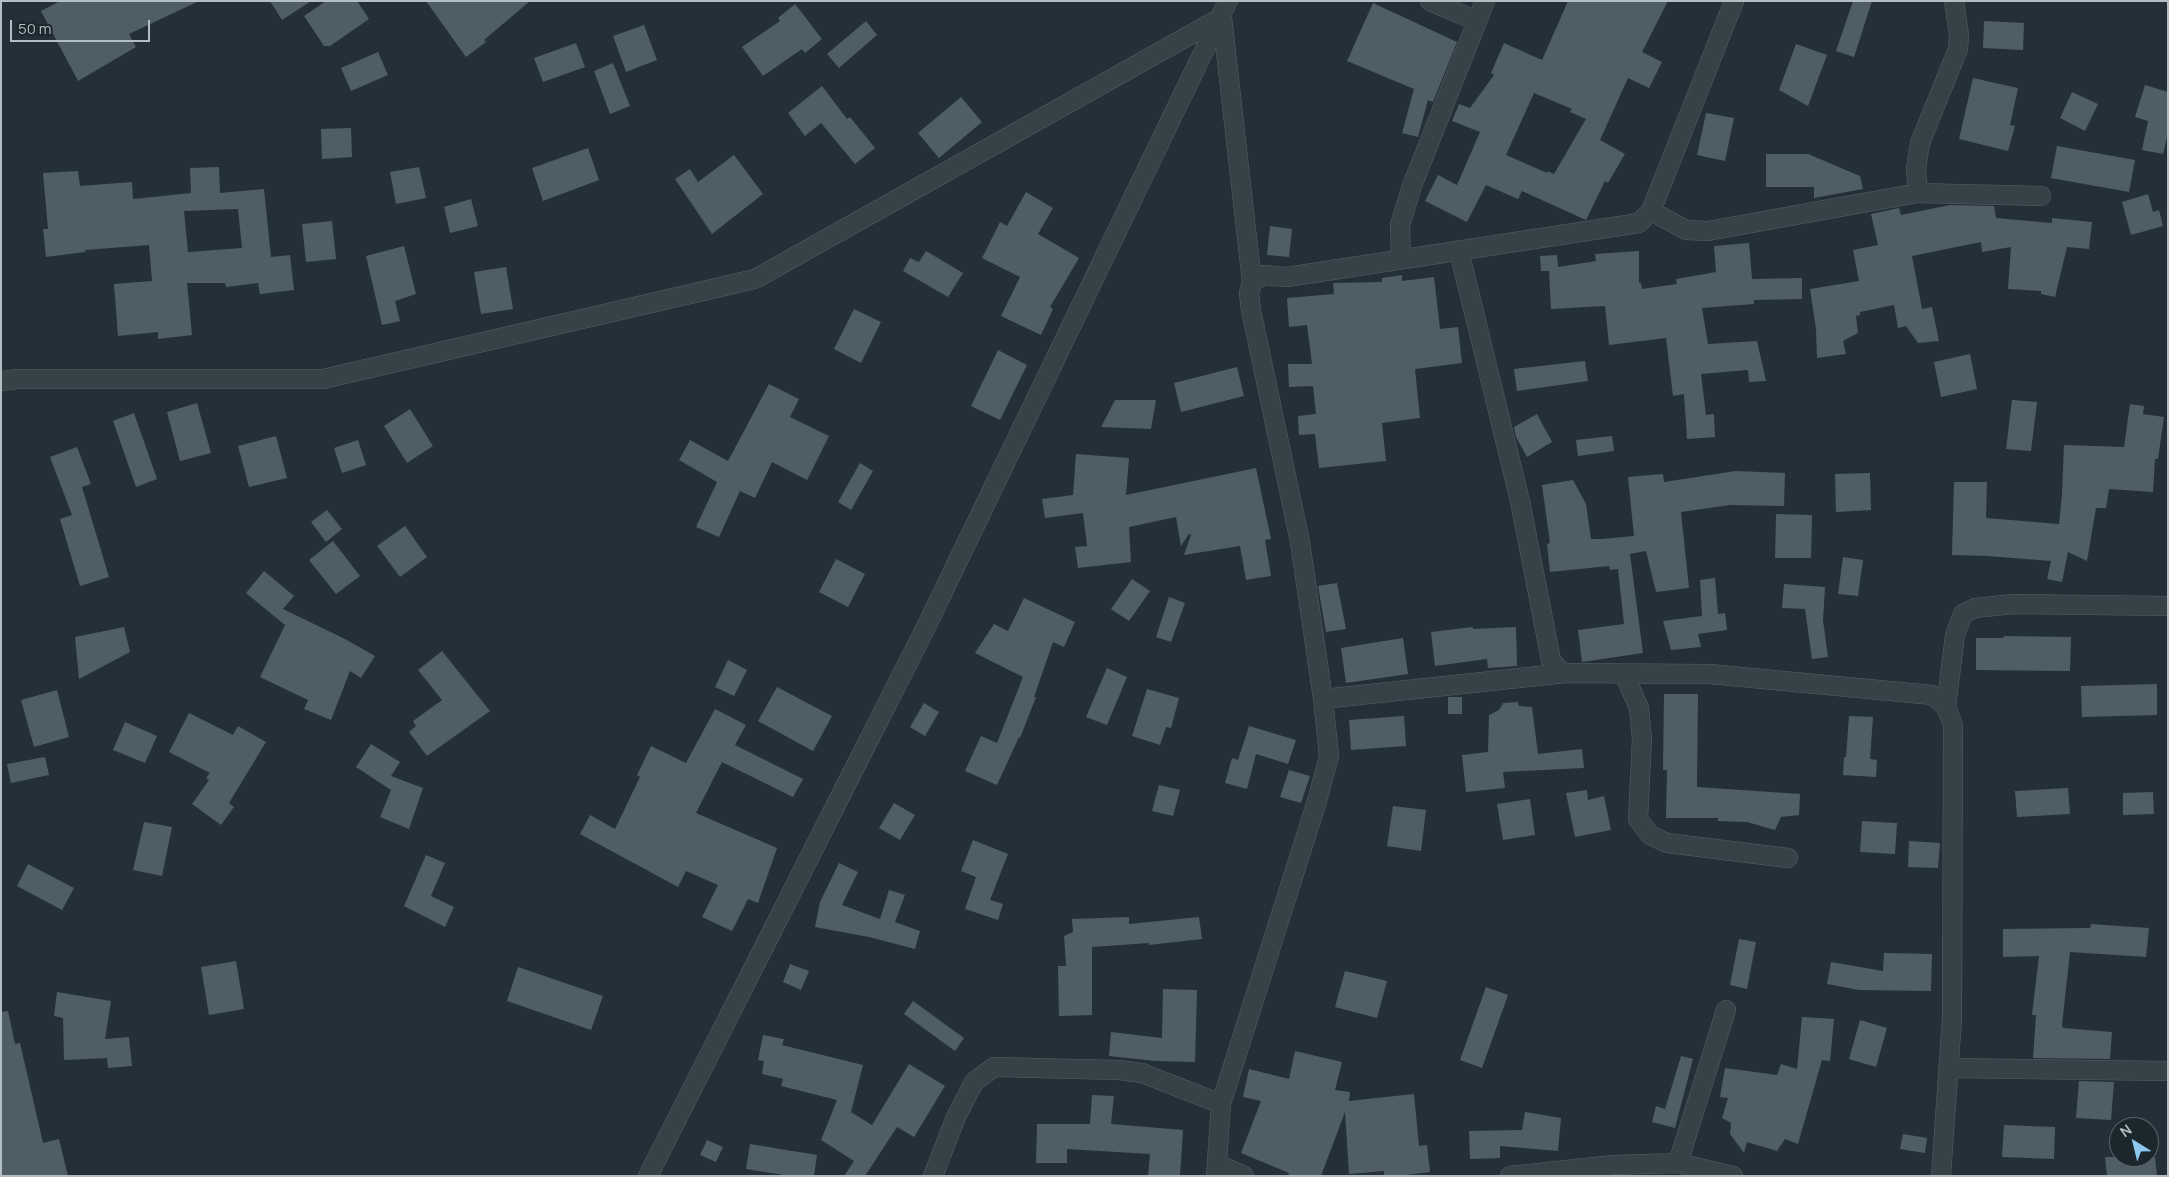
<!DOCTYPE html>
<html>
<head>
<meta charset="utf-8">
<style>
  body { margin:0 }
  #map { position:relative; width:2169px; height:1177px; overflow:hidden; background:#233037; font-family:Manrope,sans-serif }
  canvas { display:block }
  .frame { position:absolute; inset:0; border:2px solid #b2bdc4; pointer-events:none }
  .north { position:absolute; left:2109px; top:1117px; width:50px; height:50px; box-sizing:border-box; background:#1c272d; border:1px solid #586369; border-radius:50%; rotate:324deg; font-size:14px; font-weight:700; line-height:20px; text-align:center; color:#b2bdc4 }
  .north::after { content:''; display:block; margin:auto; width:18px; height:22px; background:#8dc9ee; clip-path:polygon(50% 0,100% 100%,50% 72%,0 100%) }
  .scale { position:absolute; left:10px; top:20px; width:140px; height:22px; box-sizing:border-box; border:2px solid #b2bdc4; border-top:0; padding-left:6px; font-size:15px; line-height:18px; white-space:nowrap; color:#b2bdc4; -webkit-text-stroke:4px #1c272d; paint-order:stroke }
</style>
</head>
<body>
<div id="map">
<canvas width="2169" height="1177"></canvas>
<div class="frame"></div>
<div class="north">N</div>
<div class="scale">50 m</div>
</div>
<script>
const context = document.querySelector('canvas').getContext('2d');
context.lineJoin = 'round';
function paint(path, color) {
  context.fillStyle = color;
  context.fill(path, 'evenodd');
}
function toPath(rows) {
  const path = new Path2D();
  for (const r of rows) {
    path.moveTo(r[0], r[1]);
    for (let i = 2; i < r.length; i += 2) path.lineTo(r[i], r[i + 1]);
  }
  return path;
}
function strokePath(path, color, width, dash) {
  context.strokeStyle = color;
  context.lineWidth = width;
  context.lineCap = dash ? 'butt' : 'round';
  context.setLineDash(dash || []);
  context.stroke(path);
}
paint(toPath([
  [60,1,199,1,129,34,136,47,78,81,41,11],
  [270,1,311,1,282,20],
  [326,1,357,1,369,19,330,46,324,46,304,16],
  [426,1,530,1,484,40,486,42,466,57],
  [1568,1,1668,1,1642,52,1662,62,1649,88,1628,78,1600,140,1625,154,1608,183,1605,181,1586,220,1522,191,1518,199,1486,185,1467,222,1425,201,1438,175,1457,185,1480,132,1452,121,1459,104,1470,108,1494,75,1491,73,1504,43,1542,60],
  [1534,93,1572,109,1570,112,1586,119,1554,174,1547,171,1547,173,1506,155],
  [1853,1,1872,1,1854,57,1836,51],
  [1373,3,1457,42,1433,102,1428,100,1418,137,1402,133,1414,89,1347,61],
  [795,4,822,39,805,53,802,49,763,76,742,47,780,21,778,18],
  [866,21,877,35,839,68,827,54],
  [1984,21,2024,23,2023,50,1983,48],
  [644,25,657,60,626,72,613,36],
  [576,43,585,67,543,82,534,58],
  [1796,44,1827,55,1808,106,1779,90],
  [378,52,388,75,351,91,341,68],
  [613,63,630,106,610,114,594,71],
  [1973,78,2018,88,2010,125,2015,126,2008,151,1959,139],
  [2145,85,2168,92,2168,133,2163,154,2142,150,2148,121,2135,117],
  [822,86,847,119,850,117,875,148,855,164,821,123,805,136,788,113],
  [2072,92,2098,104,2085,131,2060,118],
  [961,97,982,122,939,158,918,133],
  [1706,113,1734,118,1725,161,1697,155],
  [351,128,352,157,322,159,321,129],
  [2057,146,2135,160,2129,192,2051,178],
  [588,148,599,180,543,201,532,168],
  [1766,154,1808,154,1860,176,1863,189,1814,198,1814,187,1766,187],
  [734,155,763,194,712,234,675,179,690,169,698,182],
  [219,167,220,193,264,189,271,257,290,255,294,290,260,294,258,283,226,287,225,283,187,283,192,335,158,339,158,332,118,336,114,284,152,281,149,245,85,250,85,252,46,257,43,229,48,229,43,173,78,171,80,186,132,182,133,199,191,193,190,168],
  [238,209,242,248,188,252,184,211],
  [419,167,426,198,396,204,390,172],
  [1026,192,1053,208,1038,234,1079,258,1050,307,1053,309,1041,335,1001,316,1020,277,982,258,1000,222,1007,226],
  [2148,194,2153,212,2159,210,2163,226,2131,235,2122,202],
  [471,199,478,226,450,233,444,207],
  [1950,205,1994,206,1996,218,2052,223,2052,218,2092,222,2089,249,2067,247,2055,297,2041,294,2041,291,2008,289,2011,247,1982,252,1981,242,1912,256,1922,309,1932,307,1939,341,1918,343,1906,326,1898,328,1894,305,1860,312,1860,315,1856,316,1858,333,1843,341,1846,354,1817,358,1816,329,1810,289,1859,281,1853,250,1878,245,1871,214,1899,208,1901,215],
  [332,221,336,259,306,262,302,224],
  [1270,226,1292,229,1289,257,1267,255],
  [1749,243,1752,279,1802,278,1802,299,1754,300,1754,304,1702,308,1708,344,1757,341,1766,381,1749,382,1748,370,1701,374,1706,415,1714,414,1715,437,1687,439,1684,394,1673,396,1666,338,1609,345,1605,306,1551,309,1549,271,1541,271,1540,256,1557,255,1558,267,1596,261,1595,254,1639,251,1639,283,1641,283,1642,289,1677,284,1676,279,1716,272,1714,246],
  [404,246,416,294,395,301,400,321,382,325,366,256],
  [926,251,963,273,948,297,903,271,910,258,919,262],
  [506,267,513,309,481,314,474,272],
  [1402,275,1402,281,1434,277,1440,329,1458,327,1462,363,1415,369,1420,418,1382,423,1386,461,1319,468,1315,434,1299,435,1298,416,1316,414,1313,386,1289,387,1288,364,1312,364,1307,325,1289,327,1287,298,1334,294,1333,283,1382,282,1382,278],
  [854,309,881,322,861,363,834,349],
  [998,350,1027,365,1000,420,971,406],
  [1970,354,1977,389,1941,397,1934,362],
  [1585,361,1588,381,1517,391,1514,369],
  [1237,367,1244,396,1181,412,1174,383],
  [769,384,799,399,790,417,829,436,807,480,772,462,755,498,740,491,719,537,696,527,717,482,679,460,690,440,728,461],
  [1115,400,1156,400,1151,429,1101,427],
  [2012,400,2037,402,2031,451,2006,449],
  [197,403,211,453,180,461,167,412],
  [2130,404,2144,406,2143,414,2164,417,2158,459,2155,459,2153,492,2109,489,2106,508,2096,508,2087,561,2068,552,2062,582,2047,579,2051,561,1988,556,1952,555,1954,482,1987,482,1986,518,2059,524,2062,494,2064,445,2124,447],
  [410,409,433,446,407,463,384,426],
  [134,413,157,479,136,487,113,421],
  [1537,414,1552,442,1527,457,1516,437,1514,427],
  [276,436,287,478,249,487,238,446],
  [1612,436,1614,451,1578,456,1576,440],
  [358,440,366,465,342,473,334,448],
  [77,447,91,484,82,487,109,577,80,586,60,519,72,515,50,457],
  [1076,454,1129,458,1126,495,1256,468,1271,539,1265,540,1271,576,1246,580,1240,546,1184,555,1191,535,1189,534,1181,546,1176,517,1129,527,1131,562,1078,568,1075,547,1087,546,1083,513,1045,518,1042,499,1073,495],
  [860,463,873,471,851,510,838,502],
  [1736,471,1785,473,1784,506,1730,505,1681,512,1689,588,1656,592,1646,551,1630,554,1643,653,1582,662,1578,630,1624,624,1618,569,1610,570,1609,566,1550,572,1547,544,1550,543,1542,485,1573,480,1586,504,1591,539,1602,539,1634,536,1628,477,1663,474,1664,482],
  [1870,473,1871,510,1836,512,1835,474],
  [327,510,342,529,326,542,311,522],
  [1776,514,1812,515,1811,558,1775,558],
  [405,526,427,557,400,577,377,546],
  [333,541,360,576,336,594,309,560],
  [1843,557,1863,560,1858,596,1838,594],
  [836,559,865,574,848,607,819,592],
  [264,571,294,596,283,609,345,639,375,656,361,678,350,671,331,720,304,709,308,700,260,677,285,625,246,593],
  [1715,578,1718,614,1725,613,1727,630,1698,634,1701,647,1671,650,1663,621,1702,616,1700,580],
  [1132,579,1150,591,1129,621,1111,609],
  [1337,583,1346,629,1326,632,1318,586],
  [1784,584,1825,587,1823,620,1828,657,1812,659,1805,609,1782,608],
  [1169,597,1185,603,1171,642,1156,637],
  [1024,598,1075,622,1064,647,1053,642,1034,697,1036,697,1020,738,1019,737,997,785,965,771,981,736,997,743,1023,677,975,653,994,624,1008,631],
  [124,627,130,652,79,679,75,637],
  [1473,627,1473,629,1516,627,1517,666,1488,668,1487,659,1435,666,1431,632],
  [2004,636,2071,637,2070,671,1976,670,1976,638,2003,638],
  [1403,638,1408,674,1346,683,1341,648],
  [442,651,490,711,427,756,409,732,416,726,413,721,442,700,418,670],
  [728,660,747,670,734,696,715,687],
  [1107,668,1127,677,1107,725,1086,717],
  [2157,684,2157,715,2082,717,2081,686],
  [777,687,832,716,813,751,758,721],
  [1147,689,1179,698,1171,728,1166,727,1160,745,1132,736],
  [57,690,69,737,34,747,21,700],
  [1664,694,1698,694,1697,787,1800,794,1799,815,1781,817,1775,830,1747,822,1718,821,1718,818,1666,818,1667,770,1663,770],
  [1448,697,1462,697,1462,714,1448,714],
  [1518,702,1519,706,1532,707,1538,754,1582,749,1584,768,1503,772,1505,788,1466,792,1462,755,1488,752,1489,715,1499,710,1503,703],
  [924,703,939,712,925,736,910,727],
  [715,709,746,725,735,745,803,779,793,797,722,762,696,813,777,848,758,903,748,899,732,931,702,917,718,885,686,871,678,887,580,834,590,815,615,829,640,777,637,775,651,746,686,763],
  [189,713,233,735,238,726,266,742,229,803,234,807,221,825,192,804,209,780,206,778,210,773,169,752],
  [1404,716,1406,746,1351,750,1349,720],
  [1849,716,1873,717,1870,759,1877,760,1876,777,1843,775,1844,757,1846,757],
  [125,722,157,736,145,763,113,750],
  [1249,726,1296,740,1288,764,1256,754,1247,789,1225,783,1232,758,1238,760],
  [371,744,400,762,391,776,423,788,409,829,380,817,391,790,356,767],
  [45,757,49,775,11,783,7,764],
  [1289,770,1310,776,1301,803,1280,797],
  [1159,785,1180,790,1173,816,1152,811],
  [2068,788,2070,814,2017,817,2015,791],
  [1587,790,1588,800,1604,796,1611,830,1575,837,1566,793],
  [2153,792,2154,814,2123,815,2123,793],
  [1530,799,1535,835,1503,840,1497,804],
  [894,803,915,815,900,840,879,828],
  [1393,806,1426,810,1421,851,1387,846],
  [1862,821,1897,823,1895,854,1860,852],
  [144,822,172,827,162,876,133,870],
  [973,840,1008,854,990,900,1003,904,998,920,965,909,976,877,961,871],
  [1909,841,1940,843,1938,868,1908,867],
  [426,855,445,863,431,896,454,907,445,927,404,906],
  [839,863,858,872,842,905,880,919,889,890,905,895,895,922,920,931,915,949,869,937,815,927,820,902],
  [28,864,74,888,62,910,17,886],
  [1129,917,1129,924,1199,917,1202,939,1149,945,1149,943,1092,947,1092,1015,1059,1016,1058,966,1066,966,1064,936,1073,932,1072,919],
  [2091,924,2149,928,2146,957,2070,952,2062,1025,2063,1028,2112,1032,2110,1059,2033,1058,2036,1015,2032,1015,2039,956,2003,957,2003,929,2090,928],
  [1739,939,1756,942,1747,989,1730,985],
  [1884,953,1932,954,1931,991,1859,990,1827,984,1831,962,1883,971],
  [236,961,244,1009,209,1015,201,967],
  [790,964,809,971,801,990,783,982],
  [518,967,603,996,591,1030,507,1001],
  [1345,971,1387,981,1377,1018,1335,1007],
  [1486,987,1508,995,1482,1068,1460,1060],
  [1163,989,1197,990,1195,1062,1155,1061,1109,1056,1111,1032,1162,1038],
  [57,992,111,1001,105,1039,129,1037,132,1066,108,1068,107,1058,64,1060,63,1018,54,1016],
  [913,1001,964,1038,955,1051,904,1014],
  [8,1011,15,1044,20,1043,43,1143,59,1139,68,1176,1,1176,1,1012],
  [1802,1017,1834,1019,1830,1061,1822,1060,1798,1144,1785,1139,1777,1151,1747,1142,1744,1153,1730,1134,1731,1123,1722,1118,1728,1098,1720,1097,1725,1068,1777,1075,1781,1064,1797,1069],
  [1860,1020,1887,1028,1876,1067,1849,1059],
  [763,1035,784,1039,782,1045,863,1065,851,1112,872,1125,909,1064,945,1086,914,1137,897,1127,865,1176,844,1176,854,1161,821,1140,837,1100,781,1086,783,1079,762,1074,764,1061,758,1060],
  [1295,1051,1342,1062,1335,1090,1350,1092,1349,1101,1414,1094,1419,1146,1427,1145,1430,1172,1398,1176,1384,1176,1384,1171,1349,1174,1345,1112,1321,1176,1288,1176,1289,1173,1241,1153,1261,1101,1243,1097,1249,1069,1289,1079],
  [1681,1056,1693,1059,1675,1128,1652,1122,1656,1106,1665,1109],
  [2079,1081,2114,1082,2111,1120,2076,1118],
  [1092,1095,1114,1096,1111,1124,1183,1130,1180,1176,1148,1176,1150,1154,1067,1149,1067,1163,1036,1163,1037,1124,1090,1124],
  [1525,1112,1561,1118,1558,1151,1500,1146,1500,1158,1470,1159,1469,1131,1522,1130],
  [2004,1125,2055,1127,2054,1159,2002,1157],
  [1903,1134,1927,1138,1925,1153,1900,1149],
  [707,1140,723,1147,716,1162,700,1155],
  [750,1144,817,1155,814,1176,790,1176,746,1169],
  [2105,1157,2155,1157,2157,1176,2107,1176]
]), '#4f5e66');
const street = toPath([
  [1430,1,1477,21],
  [1918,193,1916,169,1920,143,1958,49,1959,35,1954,1],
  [1651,211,1686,230,1708,231,1918,193,2041,196],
  [1459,251,1520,501,1551,660,1558,669,1566,673,1710,674,1932,695,1946,707,1953,725,1952,1018,1941,1176],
  [1401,259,1400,225,1412,186,1485,1],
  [1,381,17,379,323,379,755,279,1222,17,1252,282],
  [1624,674,1639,708,1642,739,1638,819,1650,835,1667,843,1788,858],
  [1323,699,1566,673],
  [1946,707,1955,635,1963,614,1975,608,2014,604,2168,606],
  [1949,1068,2168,1071],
  [1678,1163,1726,1010],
  [1217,1164,1244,1176],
  [648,1176,926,627,1228,1],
  [933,1176,956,1117,974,1082,994,1067,1119,1070,1142,1073,1221,1104],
  [1216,1176,1221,1104,1317,801,1329,756,1323,699,1300,542,1251,310,1249,293,1252,282,1264,275,1287,277,1639,223,1651,211,1734,1],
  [1510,1176,1613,1165,1678,1163,1733,1176]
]);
strokePath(street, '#556066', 20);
strokePath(street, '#374248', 19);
</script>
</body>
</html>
